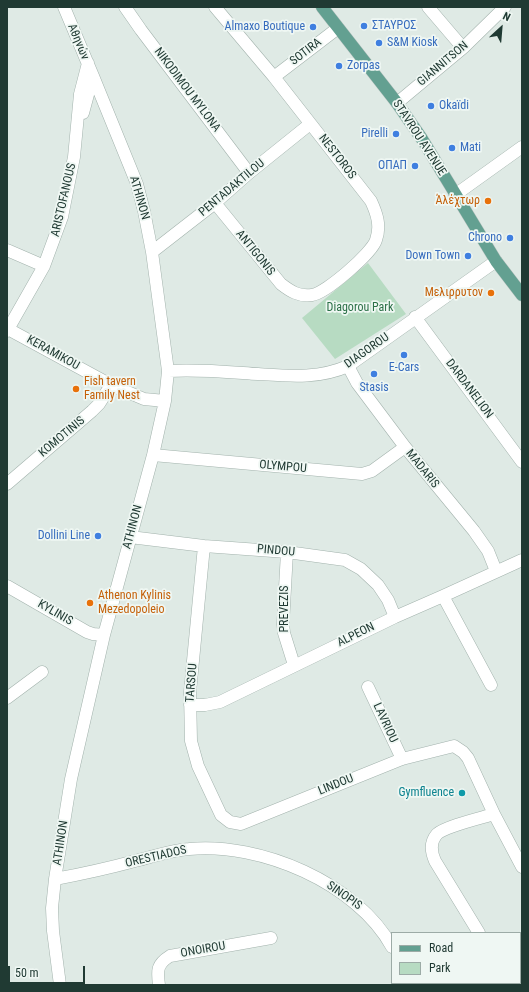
<!DOCTYPE html>
<html>
<head>
<meta charset="utf-8">
<style>
	body { margin:0 }
	#map { position:relative; width:529px; height:992px; overflow:hidden; background:#dfeae5; font-family:"Roboto Condensed",sans-serif }
	canvas { display:block }
	.frame { position:absolute; inset:0; border:8px solid #203a33; pointer-events:none }
	.legend { position:absolute; left:391px; top:932px; width:130px; height:52px; box-sizing:border-box; background:#eff7f3; border:1px solid #9caba6; margin:0; padding:5px 7px; list-style:none; font-size:12px; color:#203a33 }
	.legend li { display:flex; align-items:center; gap:8px; height:20px }
	.legend b { width:20px; border:1px solid #9caba6 }
	.north { position:absolute; left:481px; top:8px; width:40px; height:40px; -webkit-text-stroke:3px #eff7f3; paint-order:stroke; rotate:26deg; font-size:11px; font-weight:700; line-height:16px; text-align:center; color:#203a33 }
	.north::after { content:''; display:block; margin:auto; width:14px; height:18px; background:#203a33; clip-path:polygon(50% 0,100% 100%,50% 72%,0 100%) }
	.scale { position:absolute; left:8px; top:966px; width:77px; height:18px; box-sizing:border-box; border:2px solid #203a33; border-top:0; padding-left:5px; font-size:12px; line-height:14px; white-space:nowrap; color:#203a33; -webkit-text-stroke:3px #eff7f3; paint-order:stroke }
</style>
</head>
<body>
<div id="map">
<canvas width="529" height="992"></canvas>
<div class="frame"></div>
<ul class="legend">
<li><b style="height:5px;background:#63a091"></b>Road</li>
<li><b style="height:11px;background:#b7dbc2"></b>Park</li>
</ul>
<div class="north">N</div>
<div class="scale">50 m</div>
</div>
<script>
const context = document.querySelector('canvas').getContext('2d');
context.lineJoin = 'round';
function paint(path, color) {
  context.fillStyle = color;
  context.fill(path, 'evenodd');
}
function strokePath(path, color, width, dash) {
  context.strokeStyle = color;
  context.lineWidth = width;
  context.lineCap = dash ? 'butt' : 'round';
  context.setLineDash(dash || []);
  context.stroke(path);
}
function write(font, color, halo, rows, align = 'center') {
  context.font = font + ' "Roboto Condensed",sans-serif';
  context.lineWidth = 3.5;
  context.setLineDash([]);
  context.textBaseline = 'middle';
  context.strokeStyle = halo;
  context.fillStyle = color;
  for (const [text, x, y, turn = 0] of rows) {
    context.save();
    context.translate(x, y);
    context.rotate((+turn || 0) * Math.PI / 180);
    context.textAlign = isNaN(turn) ? turn : align;
    if (halo) context.strokeText(text, 0, 0);
    context.fillText(text, 0, 0);
    context.restore();
  }
}
paint(new Path2D(`
	M368,263L406,314L335,359L302,318Z`), '#b7dbc2');
const minor = new Path2D(`
	M125,7L141,30L249,173
	M215,7L274,77L371,201C377,214 381,226 376,240C372,253 326,293 312,295C299,297 290,291 281,284L215,203
	M428,7L463,48
	M274,77L338,28
	M397,103L463,48L505,7
	M83,113L93,76
	M455,195L522,147
	M7,250L44,266
	M152,252L215,203L249,173L310,124
	M415,317L522,462
	M8,329L111,385L144,399L165,401
	M7,331L44,266L62,217L74,157L80,94L88,63
	M348,366L357,383L405,447L474,531L488,551L496,571
	M168,371C198,369 228,372 258,374C289,376 319,379 348,366L496,261
	M153,455L362,474L372,471L405,447
	M7,484L92,411L99,404L111,385
	M130,537L204,546L287,552L345,560L361,569L378,585L388,600L395,617
	M204,546L190,692L191,741L198,766L221,815L230,822L241,824L402,759L454,746L463,752L468,758L494,814L522,867
	M287,552L283,624L284,633L294,665
	M7,586L87,632L93,634L104,635
	M443,596L491,685
	M368,687L402,759
	M7,698L42,672
	M190,705H205L220,702L395,617L443,596L522,560
	M55,879C82,874 109,868 135,861C153,857 171,850 189,849C260,842 357,883 392,947
	M479,933L435,861C431,852 430,842 437,834C446,826 481,818 494,814
	M411,983L412,985
	M60,985L53,931L52,908L55,879L71,779L104,635L153,455L165,401L168,371L152,252L144,211L137,184L93,76L64,7
	M159,985C157,970 157,964 170,956L271,938`);
const major = new Path2D(`
	M322,7L397,103L422,139L496,261L522,295`);
strokePath(minor, '#a2b2ac', 13);
strokePath(major, '#bcc4c2', 13);
strokePath(minor, '#fff', 12);
strokePath(major, '#63a091', 12);
for (const [x, y, r, color] of [
	[364,26,4,"#3f7fe0"],
	[313,27,4,"#3f7fe0"],
	[379,43,4,"#3f7fe0"],
	[339,66,4,"#3f7fe0"],
	[431,106,4,"#3f7fe0"],
	[396,134,4,"#3f7fe0"],
	[452,148,4,"#3f7fe0"],
	[415,166,4,"#3f7fe0"],
	[488,201,4,"#e8710a"],
	[510,238,4,"#3f7fe0"],
	[468,256,4,"#3f7fe0"],
	[491,293,4,"#e8710a"],
	[404,355,4,"#3f7fe0"],
	[374,374,4,"#3f7fe0"],
	[76,389,4,"#e8710a"],
	[98,536,4,"#3f7fe0"],
	[90,603,4,"#e8710a"],
	[462,793,4,"#0f9aa8"]
]) {
  const dot = new Path2D();
  dot.arc(x, y, r, 0, 2 * Math.PI);
  context.fillStyle = color;
  context.fill(dot);
  strokePath(dot, '#eff7f3', 1.5);
}
write('12px', '#366cbe', '#eff7f3', [
	["ΣΤΑΥΡΟΣ",372,26,"left"],
	["Almaxo Boutique",305,27],
	["S&M Kiosk",387,43,"left"],
	["Zorpas",347,66,"left"],
	["Okaïdi",439,106,"left"],
	["Pirelli",388,134],
	["Mati",460,148,"left"],
	["ΟΠΑΠ",407,166],
	["Chrono",502,238],
	["Down Town",460,256],
	["E-Cars",404,368,"center"],
	["Stasis",374,388,"center"],
	["Dollini Line",90,536]
], 'right');
write('12px', '#203a33', '#eff7f3', [
	["Αθηνών",78,42,67],
	["SOTIRA",306,52,-37],
	["GIANNITSON",443,64,-40],
	["NIKODIMOU MYLONA",187,90,53],
	["STAVROU AVENUE",419,138,57],
	["NESTOROS",337,157,52],
	["PENTADAKTILOU",232,188,-40],
	["ATHINON",139,198,74],
	["ARISTOFANOUS",64,200,-77],
	["ANTIGONIS",255,253,51],
	["DIAGOROU",367,351,-35],
	["KERAMIKOU",53,353,29],
	["DARDANELION",469,389,53],
	["KOMOTINIS",62,437,-40],
	["OLYMPOU",283,467,5],
	["MADARIS",422,469,51],
	["ATHINON",133,527,-75],
	["PINDOU",276,551,5],
	["PREVEZIS",285,609,-90],
	["KYLINIS",55,613,30],
	["ALPEON",356,635,-26],
	["TARSOU",192,683,-86],
	["LAVRIOU",385,723,65],
	["LINDOU",336,785,-22],
	["ATHINON",61,843,-81],
	["ORESTIADOS",156,857,-13],
	["SINOPIS",344,896,35],
	["ONOIROU",203,950,-10]
]);
write('12px', '#c56008', '#eff7f3', [
	["Άλέχτωρ",480,201],
	["Μελιρρυτον",483,293],
	["Fish tavern",84,382,"left"],
	["Family Nest",84,396,"left"],
	["Athenon Kylinis",98,596,"left"],
	["Mezedopoleio",98,610,"left"]
], 'right');
write('12px', '#2b7047', '#eff7f3', [
	["Diagorou Park",360,308]
]);
write('12px', '#0d838f', '#eff7f3', [
	["Gymfluence",454,793]
], 'right');
</script>
</body>
</html>
